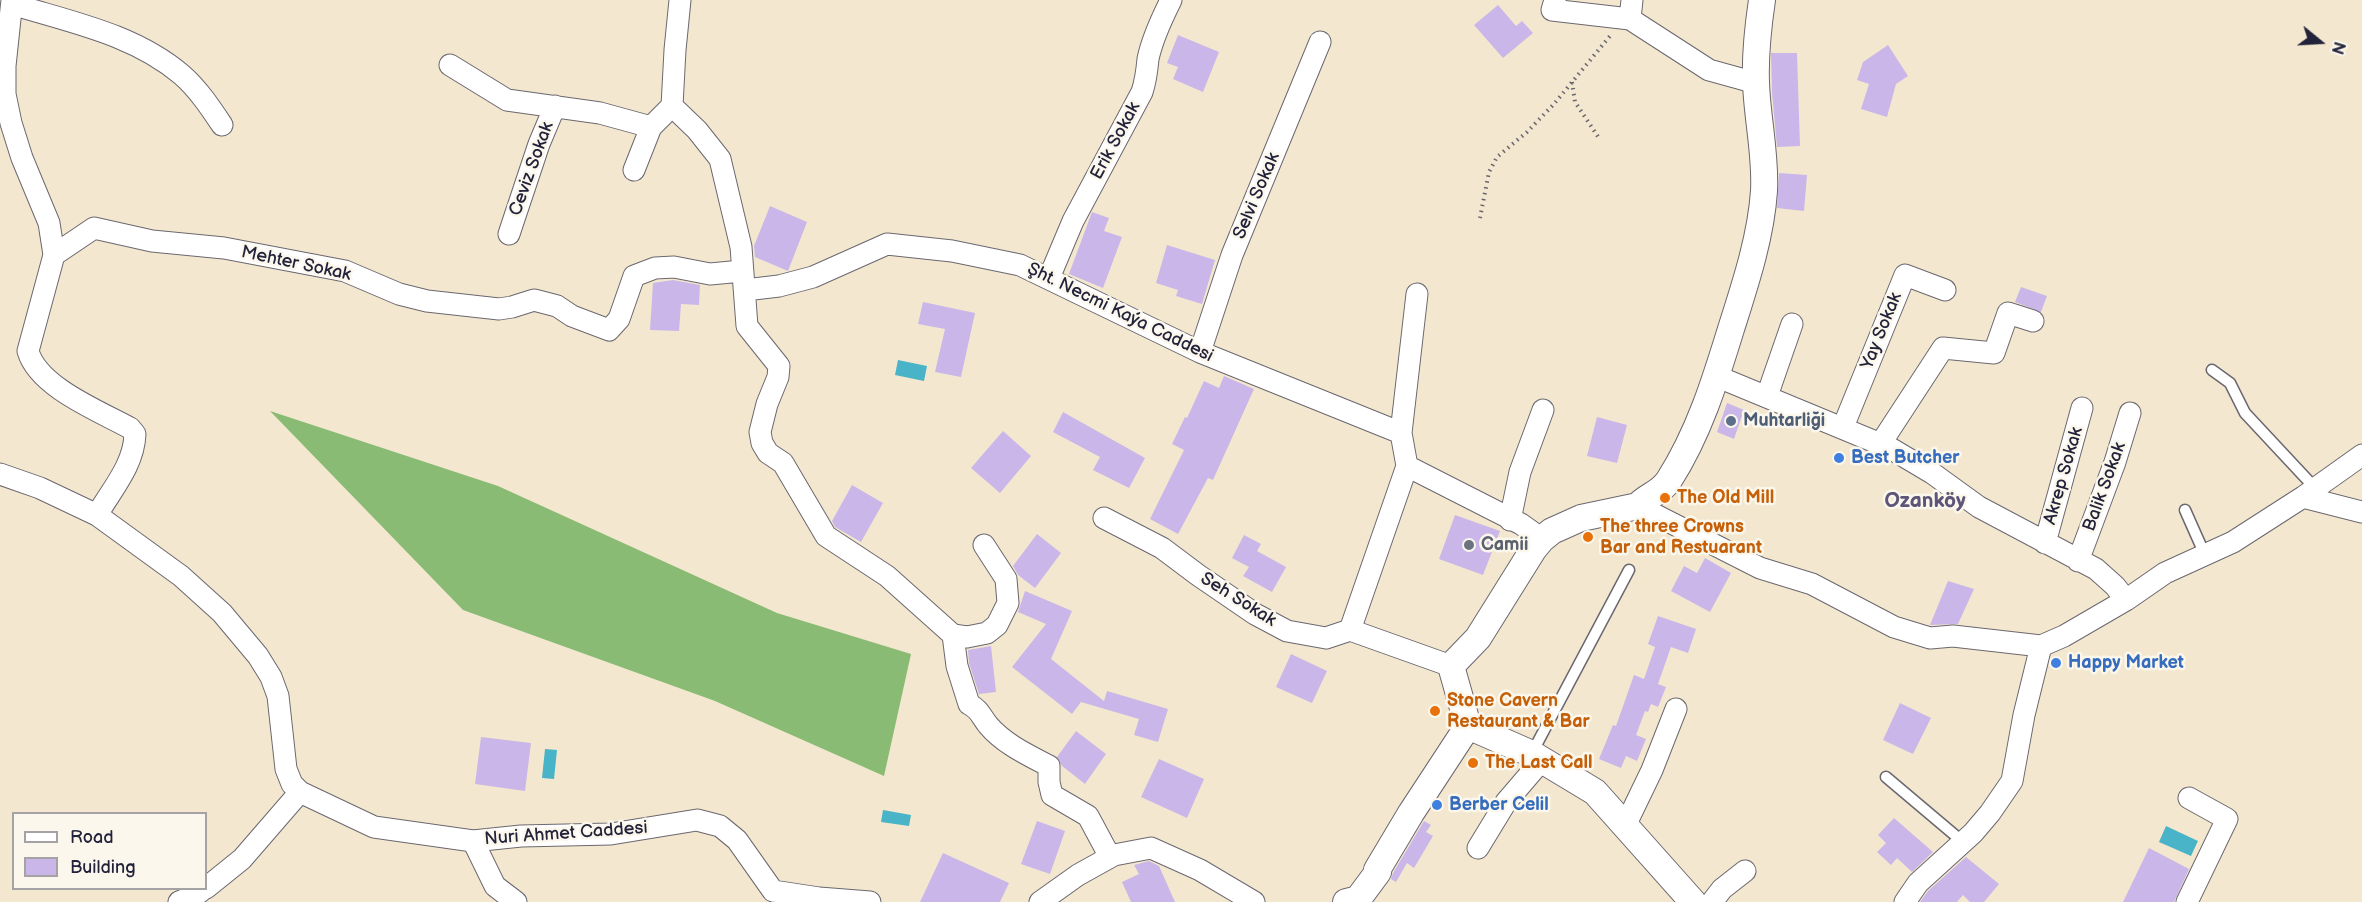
<!DOCTYPE html>
<html>
<head>
<meta charset="utf-8">
<style>
	body { margin:0 }
	#map { position:relative; width:2362px; height:902px; overflow:hidden; background:#f3e8cf; font-family:"Balsamiq Sans",sans-serif }
	canvas { display:block }
	.legend { position:absolute; left:12px; top:812px; width:195px; height:78px; box-sizing:border-box; background:#fbf7ec; border:2px solid #a4a2a5; margin:0; padding:8px 10px; list-style:none; font-size:18px; color:#22223b }
	.legend li { display:flex; align-items:center; gap:12px; height:30px }
	.legend b { width:30px; border:2px solid #a4a2a5 }
	.north { position:absolute; left:2290px; top:12px; width:60px; height:60px; -webkit-text-stroke:4px #fbf7ec; paint-order:stroke; rotate:108deg; font-size:16px; font-weight:700; line-height:24px; text-align:center; color:#22223b }
	.north::after { content:''; display:block; margin:auto; width:21px; height:27px; background:#22223b; clip-path:polygon(50% 0,100% 100%,50% 72%,0 100%) }
</style>
</head>
<body>
<div id="map">
<canvas width="2362" height="902"></canvas>
<ul class="legend">
<li><b style="height:8px;background:#fff"></b>Road</li>
<li><b style="height:16px;background:#cab6e9"></b>Building</li>
</ul>
<div class="north">N</div>
</div>
<script>
const context = document.querySelector('canvas').getContext('2d');
context.lineJoin = 'round';
function paint(path, color) {
  context.fillStyle = color;
  context.fill(path, 'evenodd');
}
function strokePath(path, color, width, dash) {
  context.strokeStyle = color;
  context.lineWidth = width;
  context.lineCap = dash ? 'butt' : 'round';
  context.setLineDash(dash || []);
  context.stroke(path);
}
function write(font, color, halo, rows, align = 'center') {
  context.font = font + ' "Balsamiq Sans",sans-serif';
  context.lineWidth = 5;
  context.setLineDash([]);
  context.textBaseline = 'middle';
  context.strokeStyle = halo;
  context.fillStyle = color;
  for (const [text, x, y, turn = 0] of rows) {
    context.save();
    context.translate(x, y);
    context.rotate((+turn || 0) * Math.PI / 180);
    context.textAlign = isNaN(turn) ? turn : align;
    if (halo) context.strokeText(text, 0, 0);
    context.fillText(text, 0, 0);
    context.restore();
  }
}
paint(new Path2D(`
	M270,411L498,486L777,613L911,654L884,776L715,701L463,610Z`), '#89bb75');
paint(new Path2D(`
	M898,360L927,366L924,381L895,375Z
	M545,749L557,750L554,779L542,778Z
	M883,810L911,815L909,826L881,822Z
	M2166,826L2198,841L2191,856L2159,842Z`), '#49b3c7');
paint(new Path2D(`
	M1498,5L1516,26L1522,21L1533,33L1503,58L1474,25Z
	M1178,35L1219,52L1203,92L1173,79L1178,67L1167,63Z
	M1888,45L1908,76L1896,84L1887,117L1861,109L1869,84L1857,80L1863,62Z
	M1771,53H1797L1800,146L1777,147L1772,93Z
	M1779,173L1807,175L1804,211L1777,208Z
	M770,206L807,222L788,271L755,257L754,246Z
	M1092,212L1109,218L1104,231L1122,237L1103,288L1069,274Z
	M1167,245L1215,260L1202,304L1176,296L1178,290L1156,283Z
	M673,280L700,285L699,305L681,304L679,331L650,330L653,283Z
	M2021,287L2047,296L2041,312L2015,302Z
	M923,302L975,313L961,377L935,372L945,329L918,324Z
	M1224,376L1254,389L1213,480L1208,478L1178,534L1150,519L1184,450L1172,444L1185,417L1187,418L1204,381L1219,388Z
	M1727,403L1744,410L1734,439L1717,432Z
	M1063,412L1145,458L1129,488L1093,470L1100,457L1053,432Z
	M1597,417L1627,425L1617,463L1587,456Z
	M1003,431L1031,456L1000,493L971,468Z
	M852,485L883,503L861,542L835,527L832,521Z
	M1455,515L1500,531L1483,575L1439,559Z
	M1037,534L1061,553L1035,588L1018,575L1013,566Z
	M1244,535L1261,544L1257,551L1286,567L1272,592L1243,576L1249,567L1232,558Z
	M1705,558L1731,573L1710,612L1671,591L1684,566L1697,573Z
	M1948,581L1974,589L1958,624L1930,625Z
	M1025,591L1072,611L1051,659L1104,701L1107,691L1168,709L1158,742L1134,735L1139,719L1081,702L1072,714L1012,667L1046,624L1018,612Z
	M1658,616L1696,629L1688,653L1671,647L1658,684L1666,687L1658,707L1651,704L1648,712L1645,711L1636,735L1646,739L1637,761L1626,756L1621,768L1599,759L1613,725L1616,726L1634,675L1644,679L1655,647L1648,644Z
	M991,646L996,692L979,694L969,663L968,650Z
	M1291,654L1327,671L1312,703L1276,687Z
	M1900,703L1931,718L1913,754L1883,740Z
	M1076,731L1106,754L1085,784L1062,766L1057,757Z
	M481,737L531,743L525,791L475,784Z
	M1159,759L1204,779L1187,818L1141,797Z
	M1894,818L1933,852L1912,872L1897,858L1891,865L1877,852L1886,843L1878,835Z
	M1037,821L1065,831L1050,874L1021,864Z
	M1424,821L1431,825L1426,832L1433,836L1414,868L1407,863L1396,882L1391,879L1393,873Z
	M2149,848L2189,869L2174,902H2123Z
	M943,853L1009,883L1000,902H920Z
	M1966,857L1999,884L1984,902H1970L1963,895L1957,902H1920L1928,891Z
	M1149,861L1159,866L1175,902H1131L1122,882L1139,874L1134,865Z`), '#cab6e9');
const service = new Path2D(`
	M2212,370L2230,383L2245,413L2315,488
	M2185,510L2205,555
	M1532,753L1629,570
	M1886,777L1963,842`);
const minor = new Path2D(`
	M12,0L5,66V94L11,123L22,158L49,223L54,255L28,351C38,387 99,411 130,428L135,434C134,465 112,489 97,515
	M680,0L675,50L672,106L697,130L720,159L741,247L747,326L779,366L778,377L767,404L760,432L762,443L768,453L783,463L826,536L887,576L953,635L967,637L987,633L997,625L1008,603L1006,579L984,545
	M1555,0L1552,10L1630,19L1709,70L1756,83
	M12,4C70,22 134,34 182,75C198,89 210,107 222,125
	M1630,19L1632,0
	M450,65L507,100L600,113L651,127L672,106
	M634,170L651,127
	M509,234L539,144L555,106
	M54,255L94,228L152,241L224,248L345,271L399,294L427,301L499,309L512,307L534,300L557,306L572,316L609,330L619,319L634,276L655,268L674,267L710,274L742,271
	M1049,278L1073,221L1142,92C1146,80 1147,70 1148,59C1152,39 1162,18 1171,0
	M745,290L779,286L813,277L887,244L952,251L1020,265L1200,352L1401,433L1407,466L1521,524L1542,539
	M1200,352L1232,255L1320,42
	M1716,376L1890,448L1932,473L1979,507L2096,569L2115,586L2126,600
	M1767,396L1792,324
	M1843,427L1905,275L1945,290
	M1401,433L1417,294
	M1881,443L1943,348L1994,353L2008,313L2033,321
	M0,474L40,488L97,515L181,576L222,613L258,656L271,677L278,696L286,769L292,784L300,792L374,827L473,841L521,836L611,834L697,820L720,826L737,840L773,891L819,898L870,902
	M2303,497L2362,512
	M1638,506L1760,568L1812,584L1894,627L1930,638L1953,636L2041,646L2064,636L2126,600L2165,573L2233,542L2303,497L2362,455
	M1104,518L1162,548L1198,575L1255,614L1287,631L1326,638L1350,630L1451,666
	M1510,520L1520,472L1543,410
	M2045,543L2082,408
	M2078,561L2115,462L2130,413
	M1350,630L1407,466
	M953,635L957,666L969,704C980,710 981,716 988,725C1004,744 1028,755 1049,766V782L1052,795L1088,816L1110,857
	M1625,826L1652,770L1676,709
	M473,841L495,886L516,902
	M1478,848L1506,802L1542,760
	M206,888L242,859L300,792
	M179,902L196,895L205,888
	M1040,902L1078,875L1114,855L1151,848L1200,870L1254,902
	M1712,902L1722,889L1745,871
	M1905,902L1918,883L1973,833L1990,813L2012,781L2024,715L2041,646
	M2187,902L2227,819L2189,798`);
const tertiary = new Path2D(`
	M1468,726L1451,666L1478,638L1533,550L1542,539L1552,531L1581,518L1638,506C1646,496 1660,494 1669,480C1699,433 1715,381 1731,329C1745,285 1761,237 1764,191C1766,154 1757,118 1756,82C1755,55 1758,27 1762,0
	M1468,726L1532,754L1595,792L1693,902
	M1346,902L1358,899L1378,872L1377,870L1411,813L1468,726`);
strokePath(service, '#6b676f', 13);
strokePath(minor, '#6b676f', 23);
strokePath(tertiary, '#6b676f', 28);
strokePath(new Path2D(`
	M1572,82L1575,102L1599,138
	M1480,218L1489,172L1497,157L1527,132L1554,104L1610,36`), '#6b676f', 4, [1.5, 4.5]);
strokePath(service, '#fff', 10);
strokePath(minor, '#fff', 21);
strokePath(tertiary, '#fff', 26);
for (const [x, y, r, color] of [
	[1731,421,6,"#5c6f8a"],
	[1839,458,6,"#3f7fe0"],
	[1665,498,6,"#e8710a"],
	[1588,537,6,"#e8710a"],
	[1469,545,6,"#6b7280"],
	[2056,663,6,"#3f7fe0"],
	[1435,711,6,"#e8710a"],
	[1473,763,6,"#e8710a"],
	[1437,805,6,"#3f7fe0"]
]) {
  const dot = new Path2D();
  dot.arc(x, y, r, 0, 2 * Math.PI);
  context.fillStyle = color;
  context.fill(dot);
  strokePath(dot, '#fbf7ec', 2);
}
write('18px', '#22223b', '#fbf7ec', [
	["Erik Sokak",1116,141,-62],
	["Ceviz Sokak",532,169,-70],
	["Selvi Sokak",1257,196,-67],
	["Mehter Sokak",296,264,12],
	["Şht. Necmi Kaýa Caddesi",1120,313,26],
	["Yay Sokak",1882,331,-68],
	["Akrep Sokak",2064,476,-74],
	["Balik Sokak",2105,487,-70],
	["Seh Sokak",1238,600,32],
	["Nuri Ahmet Caddesi",566,834,-4]
]);
write('bold 18px', '#4e5e75', '#fbf7ec', [
	["Muhtarliği",1743,421]
], 'left');
write('bold 18px', '#366cbe', '#fbf7ec', [
	["Best Butcher",1851,458],
	["Happy Market",2068,663],
	["Berber Celil",1449,805]
], 'left');
write('bold 18px', '#c56008', '#fbf7ec', [
	["The Old Mill",1677,498],
	["The three Crowns",1600,527],
	["Bar and Restuarant",1600,548],
	["Stone Cavern",1447,701],
	["Restaurant & Bar",1447,722],
	["The Last Call",1485,763]
], 'left');
write('bold 18px', '#5b616d', '#fbf7ec', [
	["Camii",1481,545]
], 'left');
write('bold 21px', '#5d5678', '#fbf7ec', [
	["Ozanköy",1925,502]
]);
</script>
</body>
</html>
